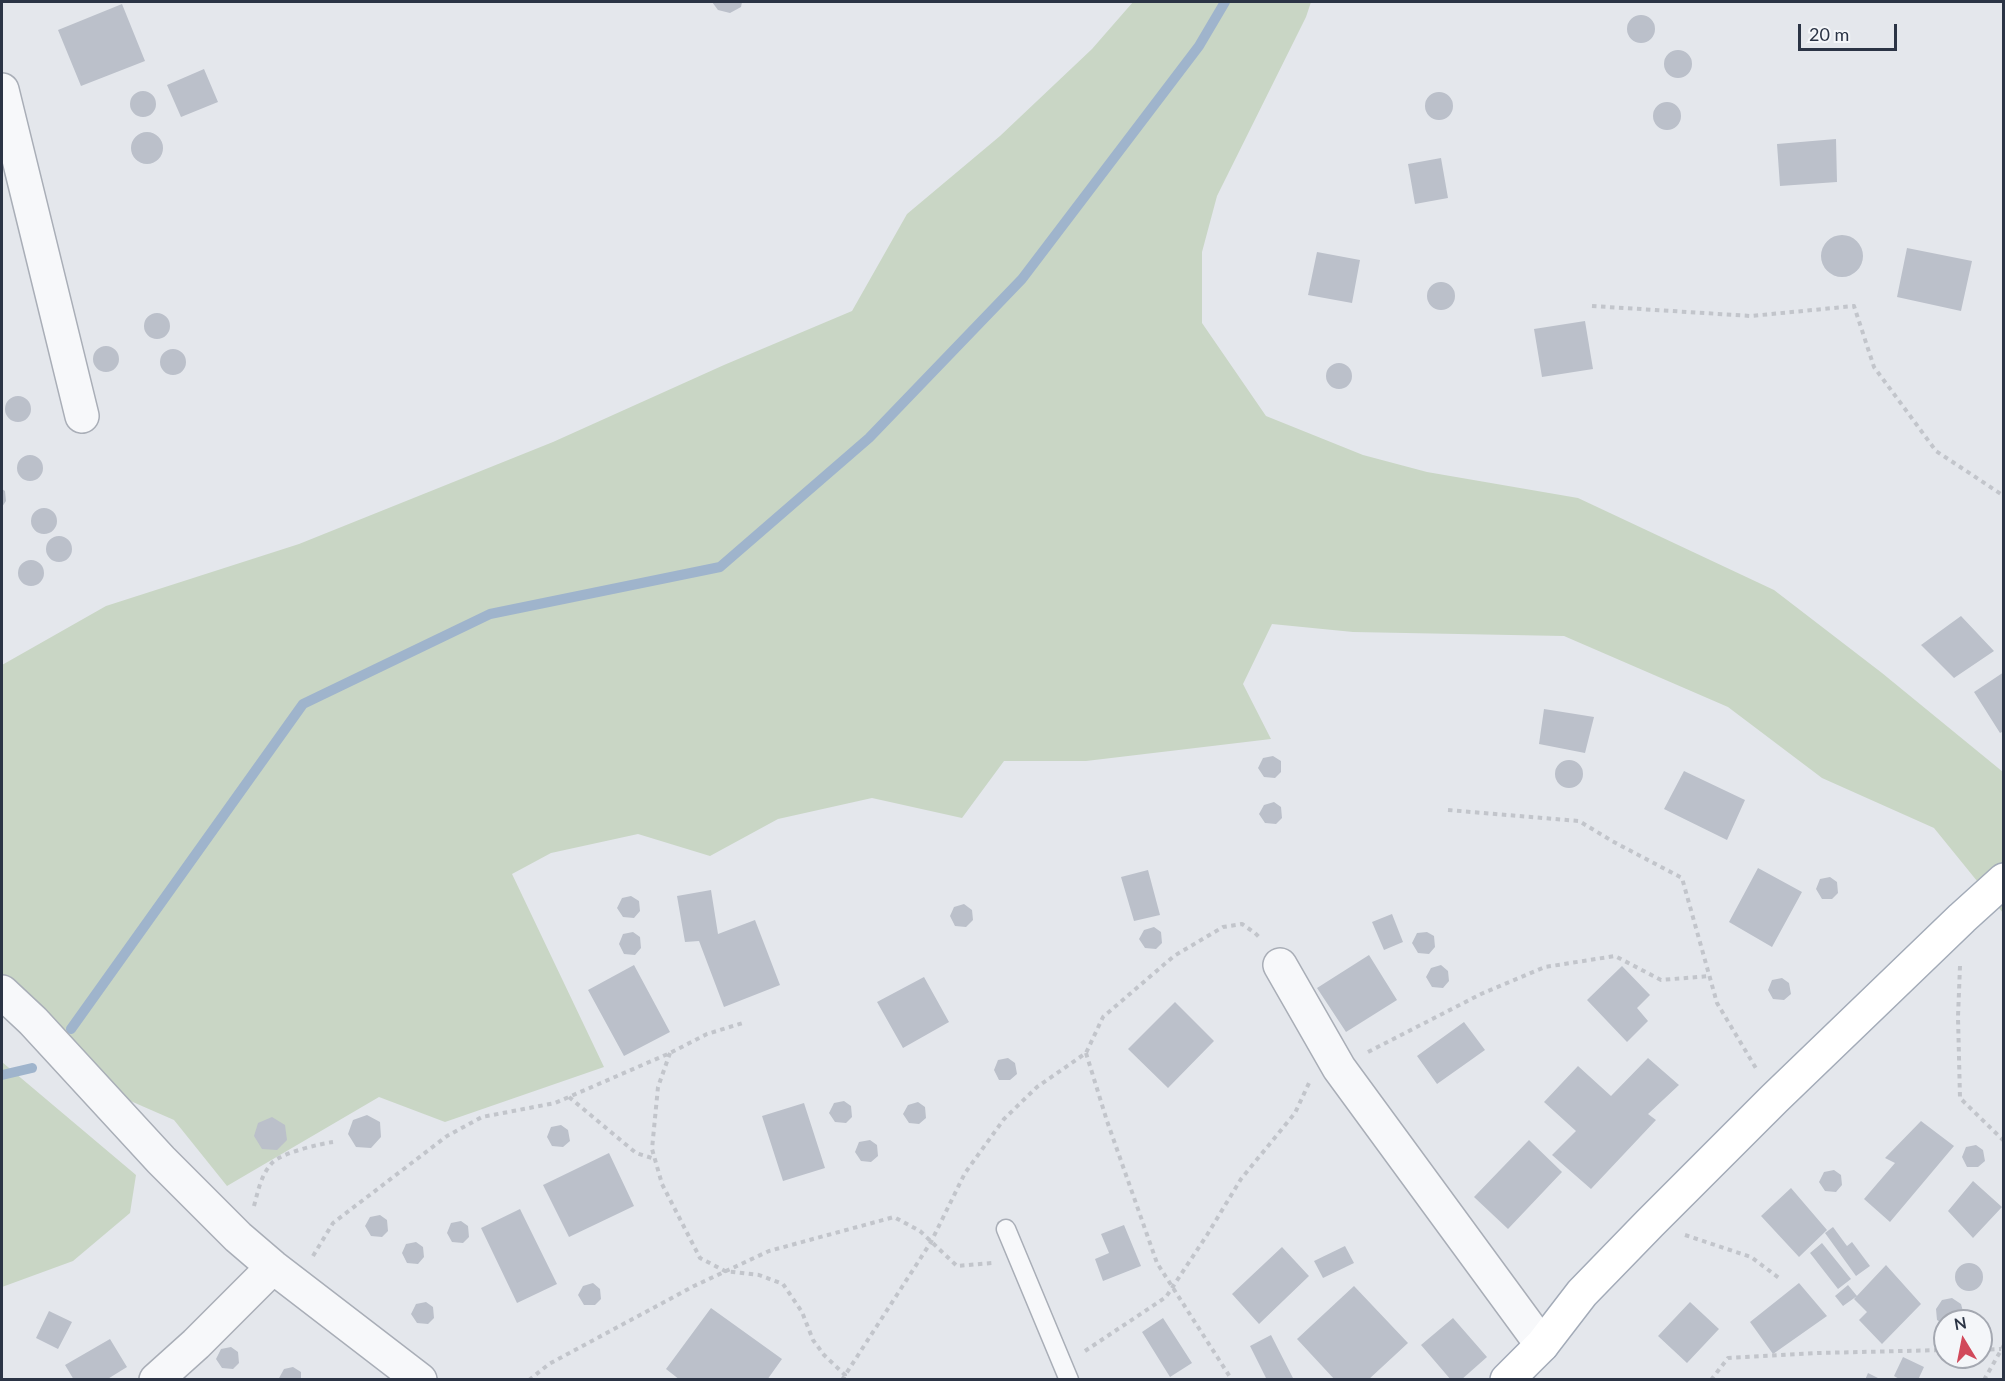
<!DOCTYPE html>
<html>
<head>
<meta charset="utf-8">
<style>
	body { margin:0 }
	#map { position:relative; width:2005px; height:1381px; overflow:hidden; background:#e4e7ec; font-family:Lato,sans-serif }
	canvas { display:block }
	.frame { position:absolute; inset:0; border:3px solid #2b3445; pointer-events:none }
	.north { position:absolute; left:1933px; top:1309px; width:60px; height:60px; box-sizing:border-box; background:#f4f6f9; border:2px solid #a4a8b1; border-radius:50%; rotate:350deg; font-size:16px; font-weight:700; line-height:24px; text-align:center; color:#2b3445 }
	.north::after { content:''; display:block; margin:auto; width:21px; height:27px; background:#d1495b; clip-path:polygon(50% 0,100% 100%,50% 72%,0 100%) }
	.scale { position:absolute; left:1798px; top:24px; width:99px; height:27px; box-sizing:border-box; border:3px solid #2b3445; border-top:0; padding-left:8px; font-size:18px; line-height:21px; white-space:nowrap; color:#2b3445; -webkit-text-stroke:4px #f4f6f9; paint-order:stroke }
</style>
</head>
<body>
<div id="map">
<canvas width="2005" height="1381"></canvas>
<div class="frame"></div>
<div class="north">N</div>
<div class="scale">20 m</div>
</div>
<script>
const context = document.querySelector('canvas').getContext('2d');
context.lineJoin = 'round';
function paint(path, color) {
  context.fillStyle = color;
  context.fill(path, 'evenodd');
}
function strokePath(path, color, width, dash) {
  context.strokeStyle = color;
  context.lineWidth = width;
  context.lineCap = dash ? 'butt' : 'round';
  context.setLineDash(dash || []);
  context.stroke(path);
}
paint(new Path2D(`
	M1133,2H1311L1306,17L1217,196L1202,252V323L1266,416L1363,455L1427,472L1578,498L1774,590L1882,673L2003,772V913L1934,828L1822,778L1728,707L1564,636L1353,632L1272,624L1243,684L1271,739L1086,761H1004L962,818L872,798L778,819L710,856L638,834L551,853L512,874L604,1067L445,1122L379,1097L227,1186L174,1120L87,1082L2,988V665L106,606L299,544L553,442L724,365L852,311L907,214L1000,136L1092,49Z
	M2,1062L136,1175L130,1213L73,1261L2,1287Z`), '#c9d6c5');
strokePath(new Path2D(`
	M71,1029L303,704L490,614L720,567L869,438L1022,279L1199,46L1225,2
	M2,1075L32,1068`), '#9fb4cc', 10);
paint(new Path2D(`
	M712,2H742L741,7L730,13L718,10Z
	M122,4L145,61L81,86L58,30Z
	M1627 29a14 14 0 1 1 28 0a14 14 0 1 1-28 0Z
	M1664 64a14 14 0 1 1 28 0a14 14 0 1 1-28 0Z
	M204,69L218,102L181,117L167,85Z
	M130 104a13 13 0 1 1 26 0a13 13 0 1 1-26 0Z
	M1425 106a14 14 0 1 1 28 0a14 14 0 1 1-28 0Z
	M1653 116a14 14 0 1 1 28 0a14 14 0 1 1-28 0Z
	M131 148a16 16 0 1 1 32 0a16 16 0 1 1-32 0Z
	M1836,139L1837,182L1780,186L1777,144Z
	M1441,158L1448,198L1415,204L1408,164Z
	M1821 256a21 21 0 1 1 42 0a21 21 0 1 1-42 0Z
	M1907,248L1972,261L1961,311L1897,297Z
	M1317,252L1360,260L1352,303L1308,295Z
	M1427 296a14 14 0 1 1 28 0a14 14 0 1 1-28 0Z
	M144 326a13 13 0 1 1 26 0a13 13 0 1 1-26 0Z
	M1585,321L1593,369L1542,377L1534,329Z
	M93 359a13 13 0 1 1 26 0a13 13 0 1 1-26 0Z
	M160 362a13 13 0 1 1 26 0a13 13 0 1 1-26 0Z
	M1326 376a13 13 0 1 1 26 0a13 13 0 1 1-26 0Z
	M5 409a13 13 0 1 1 26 0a13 13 0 1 1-26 0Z
	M17 468a13 13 0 1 1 26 0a13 13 0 1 1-26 0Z
	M2,489L5,491L6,501L2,507Z
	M31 521a13 13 0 1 1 26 0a13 13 0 1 1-26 0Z
	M46 549a13 13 0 1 1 26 0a13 13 0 1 1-26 0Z
	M18 573a13 13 0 1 1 26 0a13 13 0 1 1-26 0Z
	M1961,616L1994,651L1954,678L1921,645Z
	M2004,672V731L2000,733L1974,692Z
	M1544,709L1594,717L1585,753L1539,744Z
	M1273,756L1281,761V772L1275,778L1264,777L1258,768L1263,758Z
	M1555 774a14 14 0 1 1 28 0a14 14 0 1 1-28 0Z
	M1684,771L1745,800L1727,840L1664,809Z
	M1274,802L1281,807L1282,818L1276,824L1265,823L1259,814L1264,805Z
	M1758,868L1802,892L1772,947L1729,922Z
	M1148,870L1160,915L1134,921L1121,877Z
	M1830,877L1837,882L1838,893L1832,899H1822L1816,889L1820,879Z
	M711,890L718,934L755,920L780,985L724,1007L699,941L685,942L677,896Z
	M631,896L639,901L640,911L634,918L623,917L617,908L622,898Z
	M964,904L972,910L973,920L966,927L955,926L950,916L954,907Z
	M1392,914L1403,942L1384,950L1372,922Z
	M1154,927L1161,932L1162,943L1156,949L1145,948L1139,939L1144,930Z
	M633,932L640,937L641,948L635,955L624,954L619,944L623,934Z
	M1427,932L1434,936L1435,947L1429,954L1418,953L1412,943L1417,933Z
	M1369,955L1397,1000L1346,1032L1317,988Z
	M634,965L670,1032L624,1056L588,990Z
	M1441,965L1448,971L1449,981L1443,988L1432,987L1426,977L1431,968Z
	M1622,966L1650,995L1637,1008L1648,1021L1627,1042L1587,1000Z
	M924,977L949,1022L903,1048L877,1002Z
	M1782,978L1789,983L1791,994L1784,1000L1773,999L1768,990L1772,980Z
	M1175,1002L1214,1041L1168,1088L1128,1049Z
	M1464,1022L1485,1050L1437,1084L1417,1056Z
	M1008,1058L1015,1063L1017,1074L1010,1080H999L994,1070L998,1060Z
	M1648,1058L1679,1085L1648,1114L1656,1120L1591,1189L1552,1155L1576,1131L1544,1102L1578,1066L1611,1096Z
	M844,1101L851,1106L852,1117L846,1123L835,1122L829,1113L834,1103Z
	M918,1102L925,1107L926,1118L919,1124L909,1123L903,1114L908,1105Z
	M804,1103L825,1168L783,1181L762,1116Z
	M367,1115L380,1122L381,1137L371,1148L356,1147L348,1134L353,1120Z
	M272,1117L285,1125L287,1140L277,1150L262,1149L254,1136L258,1123Z
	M1921,1121L1954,1146L1890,1222L1864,1199L1895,1163L1885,1158Z
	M561,1125L568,1130L570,1141L563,1147L552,1146L547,1137L551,1127Z
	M870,1140L877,1145L878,1156L871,1162L861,1161L855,1152L859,1142Z
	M1529,1140L1562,1172L1508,1229L1474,1197Z
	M1976,1145L1983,1150L1985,1161L1978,1167H1967L1962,1157L1966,1147Z
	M609,1153L634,1206L569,1237L543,1185Z
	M1834,1170L1841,1175L1842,1185L1836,1192L1825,1191L1819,1182L1824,1172Z
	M1973,1181L2002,1207L1973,1238L1948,1211Z
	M1791,1188L1827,1230L1799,1257L1761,1216Z
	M520,1209L557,1284L517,1303L481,1228Z
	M380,1215L387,1220L388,1231L382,1237L371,1236L365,1226L370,1217Z
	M461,1221L468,1226L469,1237L463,1243L452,1242L447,1233L451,1223Z
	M1124,1225L1141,1266L1103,1281L1095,1259L1109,1253L1101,1234Z
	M1833,1227L1847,1246L1852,1242L1870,1266L1856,1276L1825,1233Z
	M416,1242L423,1247L424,1257L418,1264L407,1263L402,1253L406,1244Z
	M1822,1243L1851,1279L1838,1289L1810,1253Z
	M1345,1246L1354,1263L1323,1278L1314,1261Z
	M1282,1247L1309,1276L1259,1324L1232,1294Z
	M1955 1277a14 14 0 1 1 28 0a14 14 0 1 1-28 0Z
	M1886,1265L1921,1304L1882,1344L1859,1320L1867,1312L1854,1299Z
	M593,1283L600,1289L601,1299L595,1305H584L578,1295L583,1286Z
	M1799,1283L1827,1316L1773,1354L1750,1322Z
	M1848,1285L1857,1296L1843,1306L1835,1296Z
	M1354,1286L1408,1343L1368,1380H1335L1297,1339Z
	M1952,1298L1961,1304L1964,1315L1960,1321H1945V1325L1937,1320L1936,1309L1942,1300Z
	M426,1302L433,1307L434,1318L428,1324L417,1323L411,1314L416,1304Z
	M1690,1302L1719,1329L1687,1363L1658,1336Z
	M711,1308L782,1359L767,1380H680L666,1369Z
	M49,1311L72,1322L58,1349L36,1338Z
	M1163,1318L1192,1363L1170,1377L1142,1332Z
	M1453,1318L1487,1357L1461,1380H1451L1421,1345Z
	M1271,1335L1294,1380H1267L1250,1346Z
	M110,1339L127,1367L106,1380H74L65,1365Z
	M231,1347L238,1352L239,1363L233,1369L222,1368L216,1359L221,1349Z
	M1903,1357L1924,1367L1918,1380H1901L1894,1376Z
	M293,1367L301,1372V1380H278L284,1369Z
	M1868,1373L1882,1380H1865Z`), '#bbc0ca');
const service = new Path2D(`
	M1006,1229L1069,1380`);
const minor = new Path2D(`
	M2,90L82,416
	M1280,965L1339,1068L1542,1345
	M2,992L33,1021L161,1160L238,1237L273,1267L420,1380
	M156,1380L196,1344L273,1267`);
const primary = new Path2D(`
	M1507,1380L1542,1345L1582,1293L1650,1223L1774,1099L1962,918L2004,880`);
strokePath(service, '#a9aeb7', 21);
strokePath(minor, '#a9aeb7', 36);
strokePath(primary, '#a3abb8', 36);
strokePath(new Path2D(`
	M1592,306L1751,316L1854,306L1874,367L1936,451L2004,496
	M1448,810L1579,821L1612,841L1682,878L1717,1003L1757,1070
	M1960,966L1958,1017L1960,1098L2004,1141
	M1368,1052L1481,994L1545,967L1615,956L1661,980L1710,976
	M670,1053L658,1087L652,1149L662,1184L700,1258L725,1271L759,1275L783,1284L802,1312L813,1340L824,1355L845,1375V1380
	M1086,1053L1107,1121L1157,1263L1232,1380
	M569,1097L636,1153L655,1159
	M254,1206C258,1191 261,1175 272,1163C281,1153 319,1144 333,1142
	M1685,1235L1751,1257L1779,1278
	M313,1256L333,1223L447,1136L482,1117L555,1103L670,1053L707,1034L746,1022
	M1981,1350L2001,1349
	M1085,1351L1166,1297L1207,1235L1241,1179L1295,1113L1309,1083
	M529,1380L549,1364L694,1286L769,1251L894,1217L920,1231L957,1266L992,1263
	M842,1380L931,1242L965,1173L1004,1119L1037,1087L1086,1053L1103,1017L1174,956L1223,927L1242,924L1255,933L1260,938
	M1711,1380L1728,1358L1819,1353L1945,1350
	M1984,1380L2004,1345`), '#c2c5cb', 4, [4.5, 4.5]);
strokePath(service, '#f7f8fa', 18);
strokePath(minor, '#f7f8fa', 33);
strokePath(primary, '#fff', 33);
</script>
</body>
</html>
